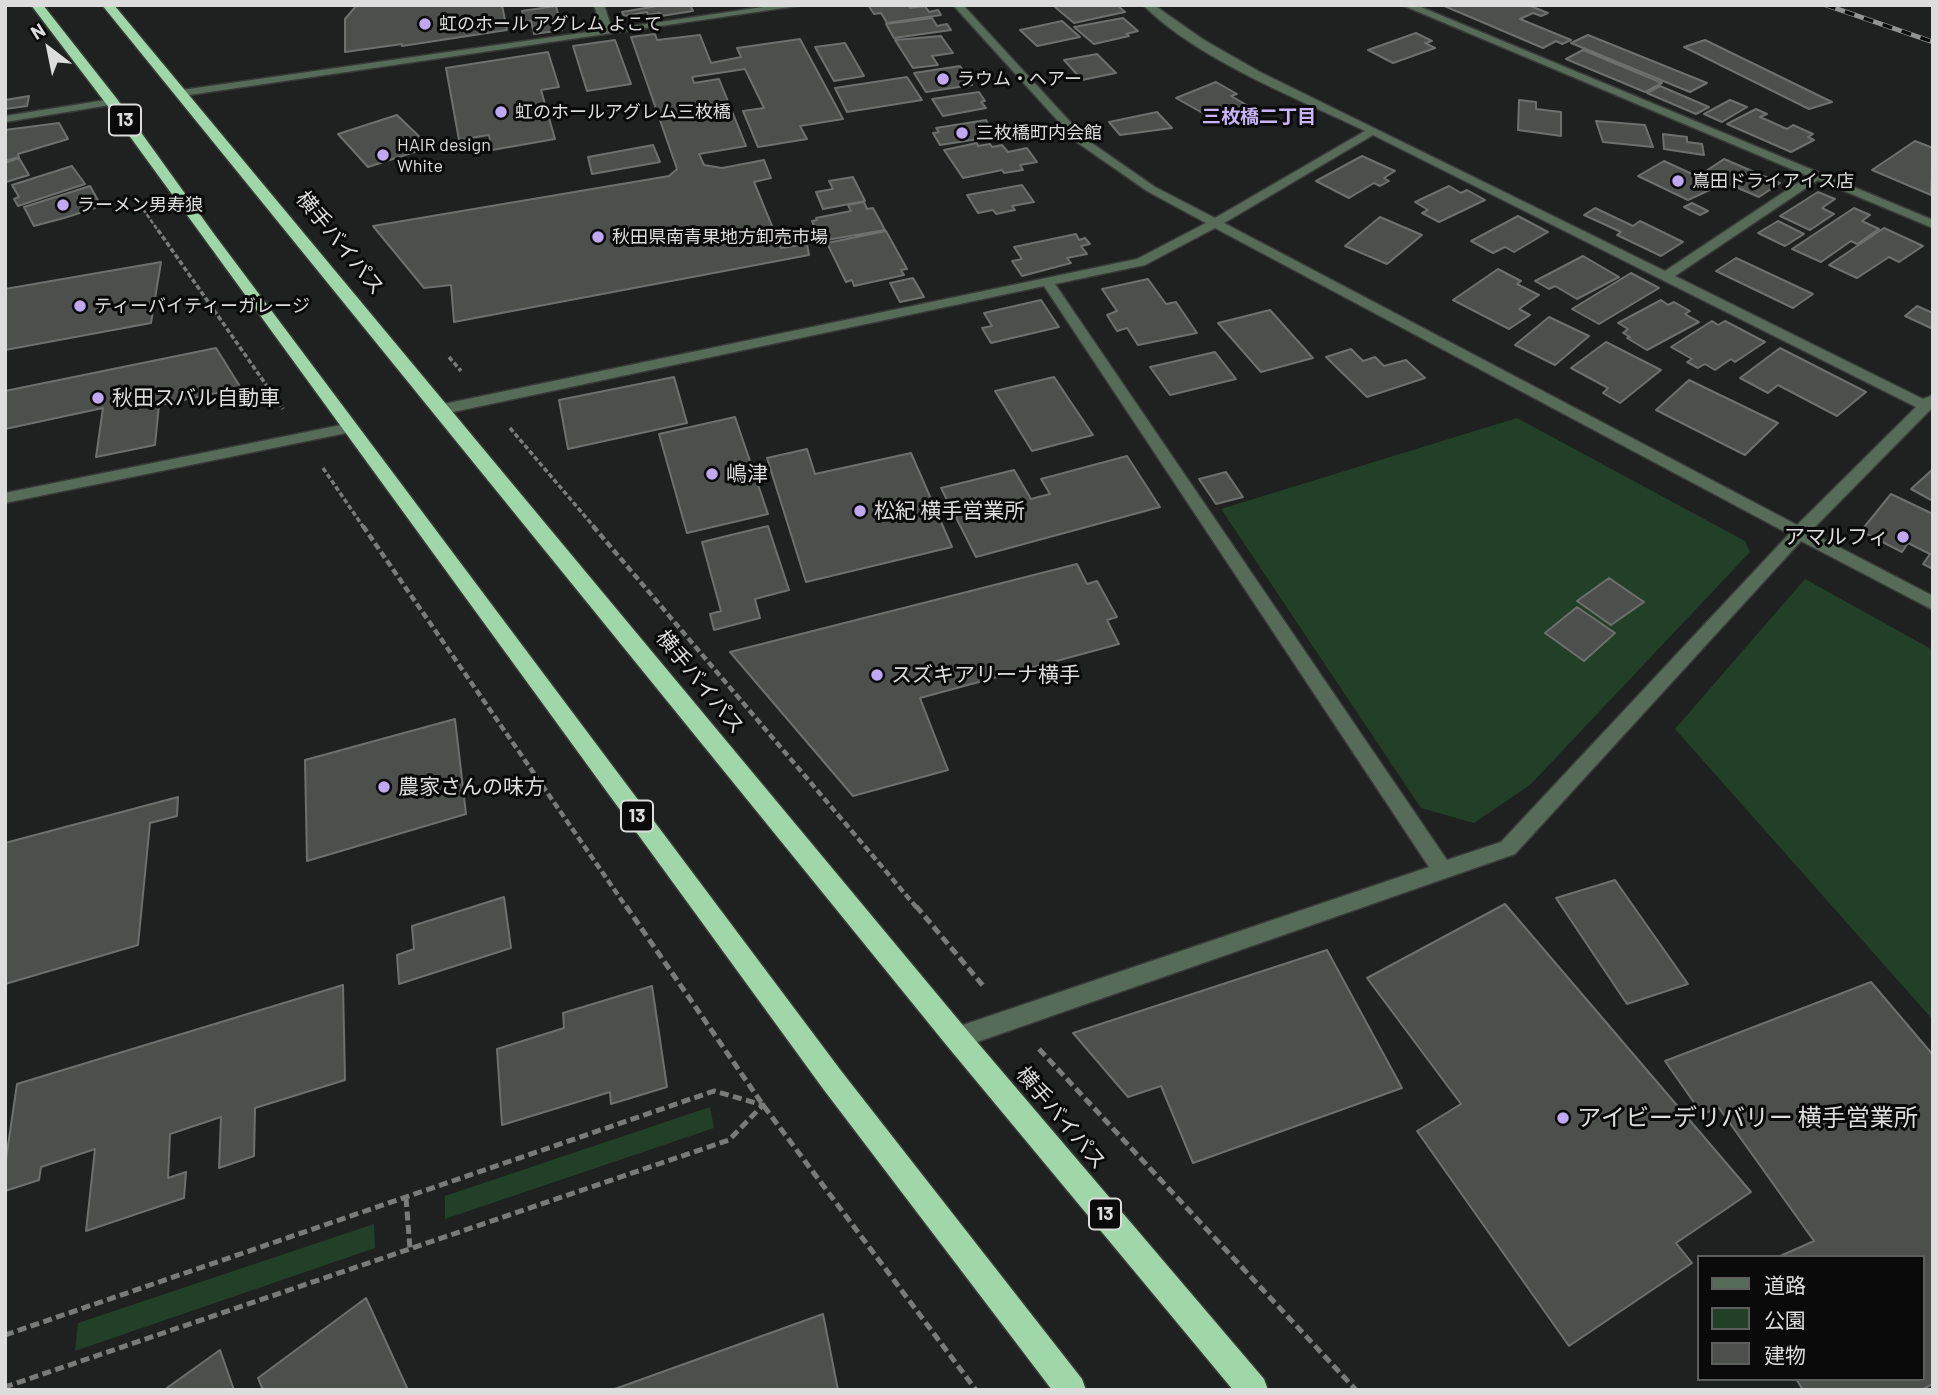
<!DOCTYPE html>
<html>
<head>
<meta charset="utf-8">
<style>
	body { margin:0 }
	#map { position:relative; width:1938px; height:1395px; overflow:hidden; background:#1e211f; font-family:Barlow,"Noto Sans JP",sans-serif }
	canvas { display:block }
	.frame { position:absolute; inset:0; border:7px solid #dcdddc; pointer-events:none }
	.legend { position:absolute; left:1697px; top:1255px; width:228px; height:126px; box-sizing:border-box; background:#090a09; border:2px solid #5d5e5d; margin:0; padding:9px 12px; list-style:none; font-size:21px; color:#dcdddc }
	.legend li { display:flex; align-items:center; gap:14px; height:35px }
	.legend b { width:35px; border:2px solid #5d5e5d }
	.north { position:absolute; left:14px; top:14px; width:70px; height:70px; -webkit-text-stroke:5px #090a09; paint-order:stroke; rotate:328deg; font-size:19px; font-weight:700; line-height:28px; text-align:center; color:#dcdddc }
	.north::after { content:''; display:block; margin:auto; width:24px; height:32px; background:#dcdddc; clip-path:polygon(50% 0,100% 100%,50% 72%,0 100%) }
</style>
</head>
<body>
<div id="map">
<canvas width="1938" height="1395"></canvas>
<div class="frame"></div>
<ul class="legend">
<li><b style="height:9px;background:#566c59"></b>道路</li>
<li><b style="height:19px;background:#214027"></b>公園</li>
<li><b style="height:19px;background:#4c4f4c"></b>建物</li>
</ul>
<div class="north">N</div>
</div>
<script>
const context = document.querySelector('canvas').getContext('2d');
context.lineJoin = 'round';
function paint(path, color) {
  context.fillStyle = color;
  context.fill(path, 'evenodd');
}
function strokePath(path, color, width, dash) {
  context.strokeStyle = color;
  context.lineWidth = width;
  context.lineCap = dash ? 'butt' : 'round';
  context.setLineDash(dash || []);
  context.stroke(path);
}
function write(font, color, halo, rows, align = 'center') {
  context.font = font + ' Barlow,"Noto Sans JP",sans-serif';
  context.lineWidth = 6;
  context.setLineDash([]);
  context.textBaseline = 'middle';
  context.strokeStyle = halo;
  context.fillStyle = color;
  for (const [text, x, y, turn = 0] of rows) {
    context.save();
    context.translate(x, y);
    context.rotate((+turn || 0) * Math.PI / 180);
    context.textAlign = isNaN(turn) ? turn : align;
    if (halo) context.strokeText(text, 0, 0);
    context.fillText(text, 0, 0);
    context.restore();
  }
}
paint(new Path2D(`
	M1517,418L1745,541L1750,552L1530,785L1474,823L1421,808L1221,509Z
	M1805,579L1933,650V1020L1675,729Z
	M710,1107L714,1128L445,1219V1196Z
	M374,1224L375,1248L75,1351L78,1323Z`), '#214027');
const building = new Path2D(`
	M357,5H502L507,30L402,46V44L345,52V19Z
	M663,5H690L693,11L661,16L660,13L648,15L647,12L624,16L622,12Z
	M868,5H908L910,8L925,6L929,12L938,10L941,15L887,23L881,13L874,14Z
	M1063,5H1117L1125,12L1074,23L1055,7Z
	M1442,5H1528L1548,13L1541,16L1533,13L1520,19L1571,40L1562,44L1556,41L1543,48Z
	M556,6L562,30L534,34L531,21L525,22L522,11Z
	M932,18L937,26L947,24L951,30L894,38L886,24Z
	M1123,18L1138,31L1126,34L1129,36L1094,44L1074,27Z
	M1062,21L1080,37L1037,46L1020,30Z
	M1416,33L1432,41L1425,43L1435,48L1393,63L1368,50Z
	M655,34L657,40L700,35L711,63L741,57L737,48L800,39L843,119L800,126L807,139L758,147L743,111L764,108L745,69L692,77L694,83L719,79L746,146L699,154L704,165L722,168L764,160L771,178L754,182L781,248L807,244L809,255L454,322L451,285L424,288L373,226L669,176L677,169L631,37Z
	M1588,35L1707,83L1690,92L1571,43Z
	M941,36L953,53L932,56L938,65L913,68L895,40Z
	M615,40L631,84L587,91L573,46Z
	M1705,40L1832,102L1809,109L1684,47Z
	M845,43L864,76L834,81L815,47Z
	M1583,50L1662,83L1645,92L1566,59Z
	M548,52L559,87L541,90L555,139L492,150L489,135L459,140L446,68Z
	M1097,54L1116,73L1082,80L1064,60Z
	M960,66L972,85L926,92L914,73Z
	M907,77L922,100L847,112L835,88Z
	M1216,82L1237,94L1231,96L1257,111L1248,114L1255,118L1242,124L1236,120L1224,125L1176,98Z
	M1660,86L1709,107L1696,114L1647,93Z
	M979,92L985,101L981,102L986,108L943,116L932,99Z
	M29,96L27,106L5,109V100Z
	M1519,100L1536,102V109L1561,112V136L1518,130Z
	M1730,100L1747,107L1722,122L1704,114Z
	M1756,109L1767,114L1760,117L1787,129L1793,125L1813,134L1808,137L1814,140L1791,152L1727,124Z
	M1157,112L1172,128L1120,135L1109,122Z
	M397,115L430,147L368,167L338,134Z
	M986,120L990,127L985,128L991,137L940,145L933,133L939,132L936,128Z
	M1596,121L1645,125L1653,147L1603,142Z
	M59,123L68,139L18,154L19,157L5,161V130Z
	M1663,134L1687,137V142L1702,144L1704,155L1664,149Z
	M1915,141L1933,148L1931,195L1872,170Z
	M977,143L978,146L990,144L992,147L1002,145L1008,152L1027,148L1037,162L1020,165L1023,170L1004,173L1002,170L963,178L944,150Z
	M653,145L660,162L592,174L588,157Z
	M1362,156L1395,171L1384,178L1389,181L1380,186L1374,183L1349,198L1316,181Z
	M19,158L29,175L6,182L5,163Z
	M1724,159L1780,183L1759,197L1703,173Z
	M1664,161L1718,186L1688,200L1638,176Z
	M72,166L85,184L18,206L14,199L19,197L12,185Z
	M853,177L865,201L823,209L816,192L833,189L829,181Z
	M1022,185L1034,202L1012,206L1015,210L996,214L993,210L978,213L967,195Z
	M90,186L100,204L93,206L95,208L64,218L34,226L24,207Z
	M1449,186L1461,193L1467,190L1485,200L1439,222L1422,213L1428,210L1415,202Z
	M1818,192L1835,199L1822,208L1834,214L1810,230L1780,216Z
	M864,202L867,209L873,208L885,230L821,241L812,221L817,220L816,218L851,211L848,205Z
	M1692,203L1708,211L1700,215L1684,207Z
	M1595,208L1633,226L1640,221L1683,242L1661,256L1617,235L1621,232L1584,215Z
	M1854,208L1870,215L1862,221L1879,229L1857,244L1851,241L1821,262L1792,249Z
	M1518,216L1548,232L1514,252L1505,247L1493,253L1471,241Z
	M1380,217L1422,235L1387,264L1345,246Z
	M1778,221L1804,234L1785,246L1758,233Z
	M1884,228L1923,246L1899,262L1889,257L1857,278L1829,265Z
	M886,231L907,269L901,270L904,275L854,286L852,280L846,282L827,243Z
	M1076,234L1079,240L1085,238L1090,244L1081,246L1087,254L1067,258L1071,263L1022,276L1012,261L1022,259L1014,247Z
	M1583,256L1619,277L1577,299L1555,286L1549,289L1535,281Z
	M1736,258L1813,294L1793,308L1716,271Z
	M161,262L151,323L5,350V289Z
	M1498,269L1521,281L1517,284L1539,295L1519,309L1530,315L1509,329L1453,300Z
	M1631,273L1659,288L1599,324L1572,309Z
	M913,278L924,297L900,302L890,283Z
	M1148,279L1166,304L1176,302L1197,333L1138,345L1127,328L1117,331L1107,315L1117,311L1102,289Z
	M1041,300L1059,327L991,343L982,328L992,326L984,313Z
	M1661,300L1668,305L1674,302L1690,311L1685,314L1699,322L1647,350L1627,338L1630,337L1623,333L1628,329L1618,323Z
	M1917,306L1933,313V329L1905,316Z
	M1270,310L1313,358L1261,372L1218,323Z
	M1549,317L1589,336L1555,365L1515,345Z
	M1712,321L1718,325L1725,321L1765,342L1735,362L1731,359L1715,370L1705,364L1698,368L1687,362L1692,359L1671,347Z
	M1606,342L1661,370L1620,403L1603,393L1608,388L1571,368Z
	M216,348L241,388L159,405L155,445L96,457L103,408L5,429V391Z
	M1780,348L1866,392L1837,416L1778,385L1768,393L1740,378Z
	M1351,349L1363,361L1375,357L1384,366L1406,360L1425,378L1367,397L1326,357Z
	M1215,352L1236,379L1170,395L1150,367Z
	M674,377L687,423L568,449L559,400Z
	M1054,377L1093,435L1032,451L995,391Z
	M1689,380L1778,423L1745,455L1656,410Z
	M735,417L768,514L687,533L659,434Z
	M807,449L815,474L911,453L952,547L806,582L767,458Z
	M1127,456L1160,507L976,557L941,488L1014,470L1031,499L1050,494L1041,479Z
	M1933,469V501L1911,489Z
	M1226,472L1243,497L1216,504L1199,479Z
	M1891,494L1933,514V569L1923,564L1930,554L1908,543L1902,552L1861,531Z
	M768,526L789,590L755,599L760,618L714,630L710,614L721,611L702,542Z
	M1077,564L1087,584L1097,581L1117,617L1107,620L1119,644L920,698L948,770L853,796L730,652Z
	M1609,578L1644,602L1611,625L1577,601Z
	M1577,607L1615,633L1584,661L1545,633Z
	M455,719L466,814L307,861L305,760Z
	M178,797L177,816L150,823L138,945L5,984V843Z
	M1615,880L1688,984L1627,1004L1556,898Z
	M504,897L511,948L399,984L397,955L414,949L412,926Z
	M1505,904L1751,1192L1676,1243L1692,1263L1569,1346L1417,1131L1461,1104L1367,978Z
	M1327,950L1402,1088L1193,1163L1161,1086L1128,1097L1073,1033Z
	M1871,982L1933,1055V1384L1921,1390H1803L1796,1379H1922V1257H1778L1814,1241L1719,1108L1702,1114L1665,1061Z
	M343,985L345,1080L255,1108L254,1156L219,1168L221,1117L170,1134L168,1178L186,1172L184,1198L86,1231L95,1149L41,1167L39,1180L5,1191V1166L17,1084Z
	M652,986L667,1087L611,1104L610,1092L502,1125L497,1049L564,1028L563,1013Z
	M366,1298L408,1390H263L258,1378Z
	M823,1314L838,1390H612Z
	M220,1350L234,1390H164Z`);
paint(building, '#4c4f4c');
strokePath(building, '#6d706e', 2);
const minor = new Path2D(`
	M594,5H604L612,29L777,5H804L182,96L177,93L182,90L602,30Z
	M953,5H963L1086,139L1155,187L1215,218L1365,131C1295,97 1198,60 1143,5H1154L1204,40L1260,72L1665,271L1808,176L1402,5H1416L1933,220V228L1818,180L1675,276L1923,399L1933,395V407L1810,532L1933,596V610L1801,541L1515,854L957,1049L949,1046L946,1038L949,1030L957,1027L1429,867L1044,286L439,415L432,410L439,405L1137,259L1206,223L1147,191L1078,143ZM1373,135L1916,407L1797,525L1224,223ZM1215,228L1789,534L1501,842L1447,860L1055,284L1145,265Z
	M112,99L116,100V104L5,122V116Z
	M351,423L356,425L358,428L356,431L5,503V493Z`);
const highway = new Path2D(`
	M31,5H43L117,99L214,234L842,1072L1082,1379L1086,1390H1052L824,1090L107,105Z
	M102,5H114L966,1029L1264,1379L1268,1390H1233L948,1047Z`);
strokePath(minor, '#393b39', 3);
strokePath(highway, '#393b39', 3);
strokePath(new Path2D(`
	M143,209L159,232`), '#797b79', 2.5, [4.5, 2]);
strokePath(new Path2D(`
	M158,230L283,409
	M449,357L461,371
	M510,428L595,528
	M323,468L364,528`), '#797b79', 3.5, [5, 2.5]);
strokePath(new Path2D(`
	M363,526L627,908
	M593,526L917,908`), '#797b79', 4.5, [7, 3.5]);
strokePath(new Path2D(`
	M626,906L763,1105L976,1390
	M916,906L985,988
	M1039,1049L1356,1390
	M406,1198L410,1249
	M5,1335L714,1091L763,1105L729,1140L5,1387`), '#797b79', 5, [9, 4.5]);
paint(minor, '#566c59');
paint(highway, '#a0d7a8');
const rail = new Path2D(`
	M1826,5L1933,42`);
strokePath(rail, '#929392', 5);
strokePath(rail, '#090a09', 3.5, [10]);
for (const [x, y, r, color] of [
	[425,24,7,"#c0a8f3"],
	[943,79,7,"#c0a8f3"],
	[501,112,7,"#c0a8f3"],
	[962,133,7,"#c0a8f3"],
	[383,155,7,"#c0a8f3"],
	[1678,181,7,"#c0a8f3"],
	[63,205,7,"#c0a8f3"],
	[598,237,7,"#c0a8f3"],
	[80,306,7,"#c0a8f3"],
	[98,398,7,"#c0a8f3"],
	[712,474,7,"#c0a8f3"],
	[860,511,7,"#c0a8f3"],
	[1903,537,7,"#c0a8f3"],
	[877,675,7,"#c0a8f3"],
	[384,787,7,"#c0a8f3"],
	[1563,1118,7,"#c0a8f3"]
]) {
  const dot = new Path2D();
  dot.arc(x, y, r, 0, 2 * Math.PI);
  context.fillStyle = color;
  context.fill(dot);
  strokePath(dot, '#090a09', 2.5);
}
write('18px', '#dcdddc', '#090a09', [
	["虹のホール アグレム よこて",439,24],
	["ラウム・ヘアー",957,79],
	["虹のホールアグレム三枚橋",515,112],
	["三枚橋町内会館",976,133],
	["HAIR design",397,145],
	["White",397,166],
	["嶌田ドライアイス店",1692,181],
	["ラーメン男寿狼",77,205],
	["秋田県南青果地方卸売市場",612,237],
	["ティーバイティーガレージ",94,306]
], 'left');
write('bold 19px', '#c9b3f9', '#090a09', [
	["三枚橋二丁目",1259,117]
]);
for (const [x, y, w] of [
	[125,120,32],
	[637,816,32],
	[1105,1214,32]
]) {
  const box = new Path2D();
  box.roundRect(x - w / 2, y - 15.5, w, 31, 5);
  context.fillStyle = '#090a09';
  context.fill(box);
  strokePath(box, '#dcdddc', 2);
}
write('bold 19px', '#dcdddc', null, [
	["13",125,120],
	["13",637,816],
	["13",1105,1214]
]);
write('21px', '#dcdddc', '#090a09', [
	["横手バイパス",340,243,51],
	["横手バイパス",700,682,51],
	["横手バイパス",1061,1118,50]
]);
write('21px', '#dcdddc', '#090a09', [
	["秋田スバル自動車",112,398],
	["嶋津",726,474],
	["松紀 横手営業所",874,511],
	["アマルフィ",1889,537,"right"],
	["スズキアリーナ横手",891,675],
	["農家さんの味方",398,787]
], 'left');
write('24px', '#dcdddc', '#090a09', [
	["アイビーデリバリー 横手営業所",1577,1118]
], 'left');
</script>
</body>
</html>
